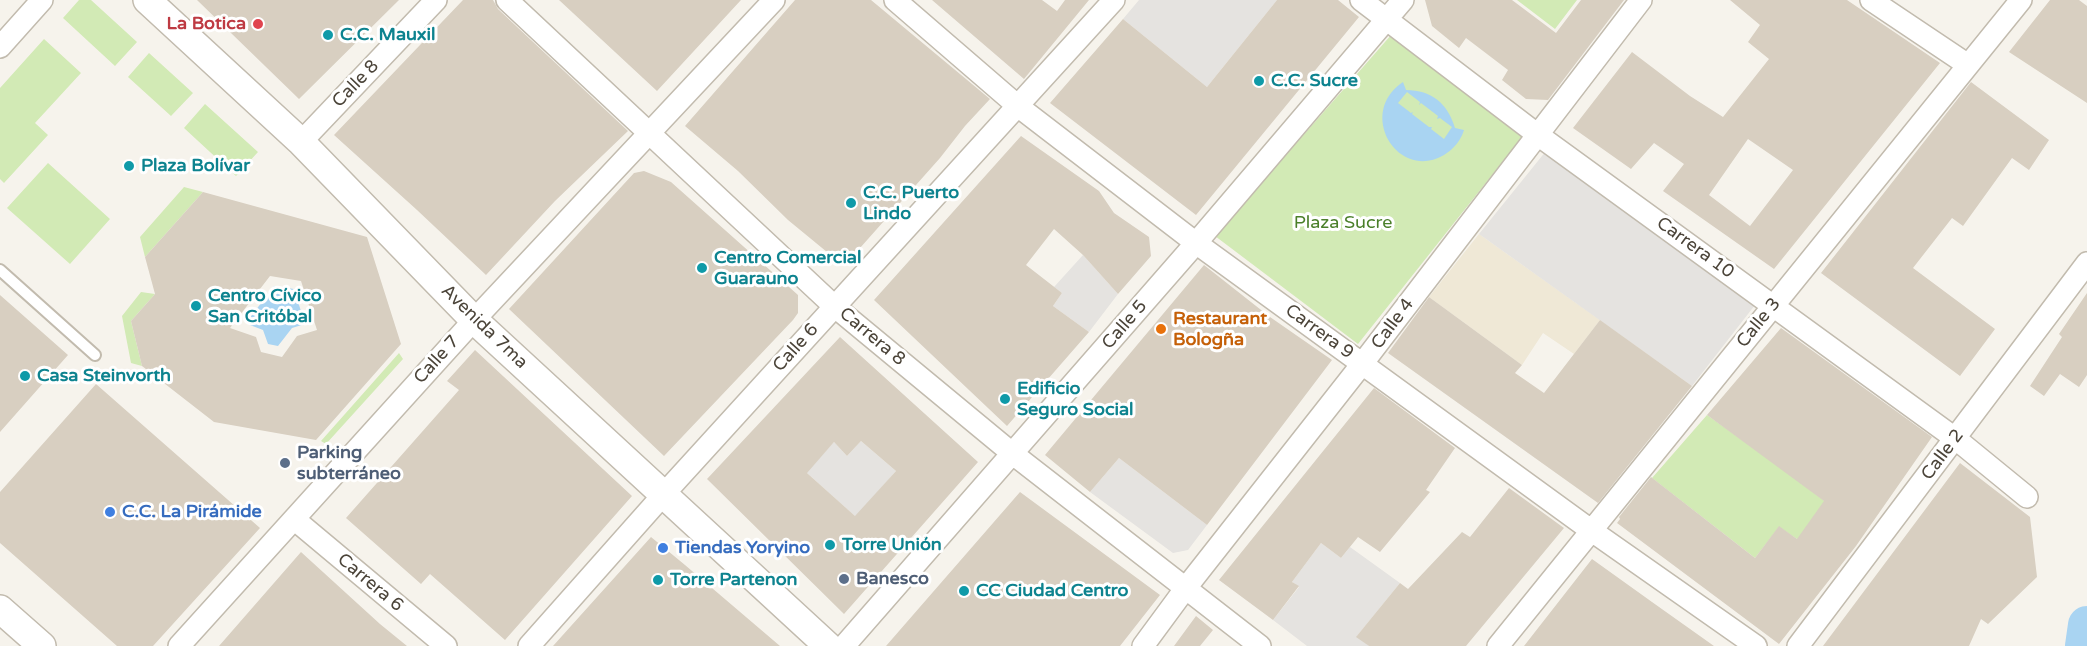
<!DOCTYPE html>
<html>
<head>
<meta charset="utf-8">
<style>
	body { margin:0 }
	canvas { display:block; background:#f6f3ec }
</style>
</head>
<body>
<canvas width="2087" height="646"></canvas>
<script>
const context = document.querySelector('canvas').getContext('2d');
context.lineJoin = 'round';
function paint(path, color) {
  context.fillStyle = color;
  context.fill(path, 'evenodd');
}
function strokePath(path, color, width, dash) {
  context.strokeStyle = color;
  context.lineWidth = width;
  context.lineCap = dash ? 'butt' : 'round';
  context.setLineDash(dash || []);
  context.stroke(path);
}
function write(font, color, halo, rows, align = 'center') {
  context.font = font + ' "Varela Round",sans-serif';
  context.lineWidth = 6;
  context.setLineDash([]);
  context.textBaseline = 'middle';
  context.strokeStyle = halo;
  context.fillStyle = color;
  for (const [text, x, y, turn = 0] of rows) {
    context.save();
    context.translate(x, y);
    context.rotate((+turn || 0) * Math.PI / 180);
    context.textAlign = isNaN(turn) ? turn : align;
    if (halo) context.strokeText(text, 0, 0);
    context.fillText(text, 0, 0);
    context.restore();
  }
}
paint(new Path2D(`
	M1479,234L1600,320L1574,354L1543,333L1522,365L1429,297Z`), '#efe8d6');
paint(new Path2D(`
	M79,0H91L137,42L115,66L63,18Z
	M1517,0H1577L1555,29Z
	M1392,34L1523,136L1358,344L1215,236Z
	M44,39L81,73L35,123L48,135L4,183L0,179V88Z
	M149,53L193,93L171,116L128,77Z
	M205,104L258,152L236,176L184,128Z
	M48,163L110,219L70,264L7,208Z
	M184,187L203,192L145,257L140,237Z
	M141,292L155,294L131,321L142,366L131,363L122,316Z
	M399,353L403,359L326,444L321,441Z
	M1707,415L1789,473L1865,533L1797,539L1779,527L1755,558L1652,478Z`), '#d2eab5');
paint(new Path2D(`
	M1139,0H1277L1207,87L1123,19Z
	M1546,151L1755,305L1692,386L1479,234Z
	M1083,255L1118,294L1089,332L1053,306L1062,293L1054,287Z
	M861,441L896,471L868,503L897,554L806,472L834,442L847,456Z
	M1119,458L1207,525L1188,550L1173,553L1090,492Z
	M1321,543L1341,558L1350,547L1400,583L1357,636L1369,646H1307L1273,620L1299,587L1292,582Z`), '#e5e3e0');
paint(new Path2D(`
	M1403,82L1406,90C1432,90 1448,104 1455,128L1464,130C1461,140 1454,149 1444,155C1398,182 1356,113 1403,82ZM1407,92L1420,102L1419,105L1421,103L1438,116L1437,119L1440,118L1452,127L1444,139L1431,129L1432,127H1429L1412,114L1413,112L1411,113L1398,103Z
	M274,286L294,289L305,324L292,328L278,346L268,344L263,330L250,325L249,319Z`), '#a9d4f2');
strokePath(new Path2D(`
	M2084,646L2087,625`), '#a9d4f2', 38);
paint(new Path2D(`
	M197,0H399L299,99Z
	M463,0H493L498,9L628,131L555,201L486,275L417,210L334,135Z
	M559,0H741L657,91Z
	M795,0H871L990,99L965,126L940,158L844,266L788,220L738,171L685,126Z
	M932,0H1042L1057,11L1065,0H1089L1024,79Z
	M1277,0H1338L1359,17L1196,215L1050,103L1123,19L1207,87Z
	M1425,0H1512L1556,33L1581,0H1624L1548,100L1526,99L1502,80L1508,70L1466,38L1459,48L1432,26Z
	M1730,0H1847L1940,63L1774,269L1663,191L1684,164L1654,143L1631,169L1573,128L1632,52L1690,96L1723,117L1769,59L1748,42L1760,25ZM1748,139L1793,170L1750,226L1709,195Z
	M2050,0H2079L2087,6V103L2009,52Z
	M1971,82L2049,140L2029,170L2012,158L1963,226L1952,218L1913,268L1995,329L1960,376L1821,273Z
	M1021,136L1099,191L1114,213L1149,237L1151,256L1118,294L1083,255L1054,229L1026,265L1062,293L1053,306L1089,332L1007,426L874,300Z
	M644,171L671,182L798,295V313L793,320L664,456L509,309L634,173Z
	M203,192L367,237L401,344L316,440L214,422L142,366L131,321L155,294L145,257ZM270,276L301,281L317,330L297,336L282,357L261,352L256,337L230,328Z
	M1204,265L1270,317L1332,360L1207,525L1119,458L1090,492L1045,455Z
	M2087,293V375L2079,387L2060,374L2044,396L2030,386L2062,337L2059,334Z
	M0,295L68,355L0,432Z
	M1429,297L1522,365L1515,373L1544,393L1600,320L1692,386L1598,503L1388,353Z
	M1781,328L1932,437L1856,546L1779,644L1617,523L1620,519L1619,517L1651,477L1755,558L1779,526L1797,539L1824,501L1707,415Z
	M840,337L978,462L844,614L707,479ZM861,441L896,471L855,516L807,473L834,442L847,456Z
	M475,350L632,496L505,640L430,574L421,584L346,518L459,390L447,381Z
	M96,384L260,528L153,646H117L0,543V492Z
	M1374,388L1455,448L1426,490L1430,492L1380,552L1358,537L1341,558L1321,543L1292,582L1299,586L1273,620L1219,580Z
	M1960,463L2030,517L2037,577L1988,624L1981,619L1969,646H1823Z
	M1509,488L1564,528L1466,646H1369L1356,637L1400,583L1408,589L1462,532L1470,537Z
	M1020,492L1160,595L1120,646H886Z
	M651,537L685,565L780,646H553Z
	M301,552L380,624L407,646H219Z
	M1592,559L1652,602L1714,646H1524Z
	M1196,616L1213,630L1200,646H1174Z`), '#d8cfc1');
const service = new Path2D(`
	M0,270L95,355`);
const minor = new Path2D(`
	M507,0L834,306L1013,454L1260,646
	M895,0L1019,107L1196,243L1592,531L1756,646
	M1361,0L1538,135L1956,439L2027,497
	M1871,0L1968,65
	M0,47L42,0
	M301,142L436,0
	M294,519L446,646
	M179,646L474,320L774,0
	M529,646L663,495L1114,0
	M844,646L1196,243L1403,0
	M1143,646L1185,589L1362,364L1641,0
	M1498,646L2021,0
	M1798,646L2087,263`);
const tertiary = new Path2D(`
	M147,0L301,142L474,320L828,646
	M0,609L42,646`);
strokePath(service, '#c2bbae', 14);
strokePath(minor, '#c2bbae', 24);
strokePath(tertiary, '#c2bbae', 30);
strokePath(service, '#fff', 10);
strokePath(minor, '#fff', 21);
strokePath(tertiary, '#fff', 27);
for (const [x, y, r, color] of [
	[258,24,6,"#e0444e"],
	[328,35,6,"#0f9aa8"],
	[1259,81,6,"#0f9aa8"],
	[129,166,6,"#0f9aa8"],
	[851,203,6,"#0f9aa8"],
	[702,268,6,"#0f9aa8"],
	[196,306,6,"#0f9aa8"],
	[1161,329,6,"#e8710a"],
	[25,376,6,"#0f9aa8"],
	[1005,399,6,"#0f9aa8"],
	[285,463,6,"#5c6f8a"],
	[110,512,6,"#3f7fe0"],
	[830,545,6,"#0f9aa8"],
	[663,548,6,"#3f7fe0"],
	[844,579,6,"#5c6f8a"],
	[658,580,6,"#0f9aa8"],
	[964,591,6,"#0f9aa8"]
]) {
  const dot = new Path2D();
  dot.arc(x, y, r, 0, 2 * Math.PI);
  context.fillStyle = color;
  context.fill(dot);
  strokePath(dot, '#fff', 2);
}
write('bold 18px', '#be3a42', '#fff', [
	["La Botica",246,24]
], 'right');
write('bold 18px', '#0d838f', '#fff', [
	["C.C. Mauxil",340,35],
	["C.C. Sucre",1271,81],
	["Plaza Bolívar",141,166],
	["C.C. Puerto",863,193],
	["Lindo",863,214],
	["Centro Comercial",714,258],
	["Guarauno",714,279],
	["Centro Cívico",208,296],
	["San Critóbal",208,317],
	["Casa Steinvorth",37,376],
	["Edificio",1017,389],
	["Seguro Social",1017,410],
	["Torre Unión",842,545],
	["Torre Partenon",670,580],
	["CC Ciudad Centro",976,591]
], 'left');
write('18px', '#4b4439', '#fff', [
	["Calle 8",356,84,-46],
	["Carrera 10",1695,248,36],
	["Calle 3",1759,323,-51],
	["Calle 4",1393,324,-53],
	["Calle 5",1125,325,-49],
	["Avenida 7ma",484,327,44],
	["Carrera 9",1319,332,36],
	["Carrera 8",872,337,40],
	["Calle 6",796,348,-48],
	["Calle 7",437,360,-48],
	["Calle 2",1943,455,-53],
	["Carrera 6",370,583,40]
]);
write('18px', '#4a7f2a', '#fff', [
	["Plaza Sucre",1343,223]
]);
write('bold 18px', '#c56008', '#fff', [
	["Restaurant",1173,319],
	["Bologña",1173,340]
], 'left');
write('bold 18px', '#4e5e75', '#fff', [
	["Parking",297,453],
	["subterráneo",297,474],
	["Banesco",856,579]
], 'left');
write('bold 18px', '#366cbe', '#fff', [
	["C.C. La Pirámide",122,512],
	["Tiendas Yoryino",675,548]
], 'left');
</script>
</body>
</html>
